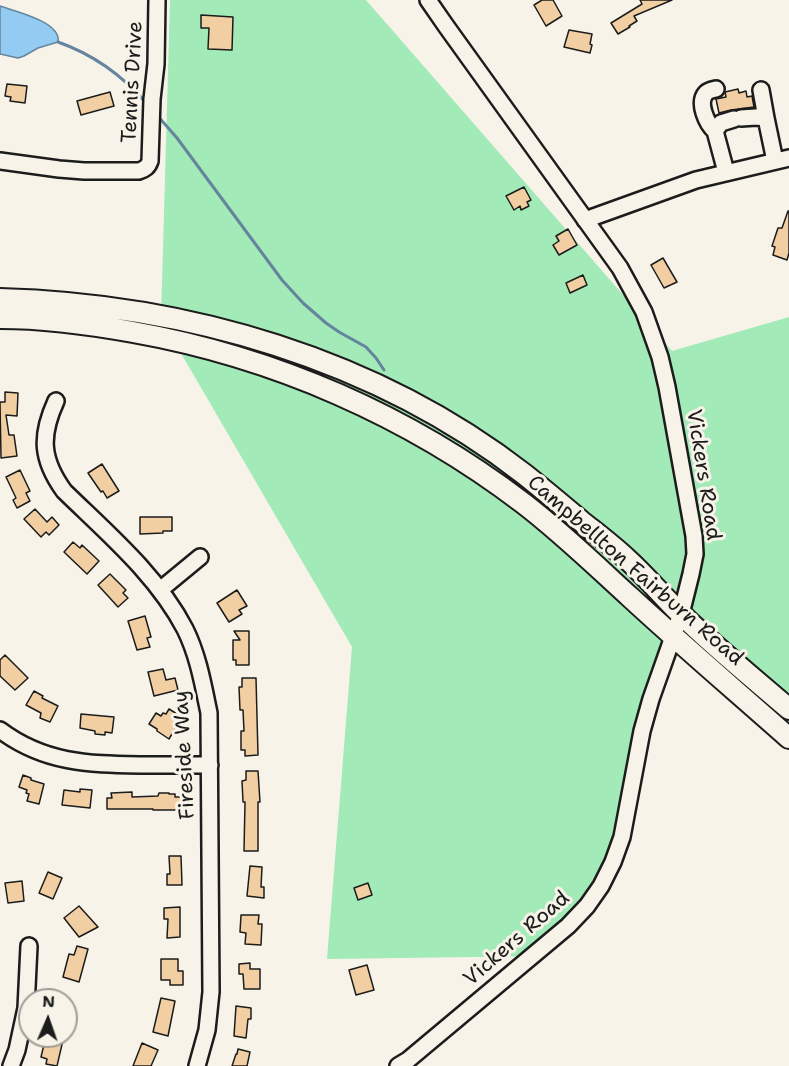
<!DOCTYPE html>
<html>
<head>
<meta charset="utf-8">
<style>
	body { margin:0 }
	#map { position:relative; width:789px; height:1066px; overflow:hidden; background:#f7f3e8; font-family:"Shantell Sans",sans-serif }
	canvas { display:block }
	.north { position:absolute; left:18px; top:988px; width:60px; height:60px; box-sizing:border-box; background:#f7f3e8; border:2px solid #9f9d96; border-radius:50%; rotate:2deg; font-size:16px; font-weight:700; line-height:24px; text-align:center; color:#1c1c1c }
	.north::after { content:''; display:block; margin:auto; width:21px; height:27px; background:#1c1c1c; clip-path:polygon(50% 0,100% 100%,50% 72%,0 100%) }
</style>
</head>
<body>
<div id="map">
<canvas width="789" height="1066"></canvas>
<div class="north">N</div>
</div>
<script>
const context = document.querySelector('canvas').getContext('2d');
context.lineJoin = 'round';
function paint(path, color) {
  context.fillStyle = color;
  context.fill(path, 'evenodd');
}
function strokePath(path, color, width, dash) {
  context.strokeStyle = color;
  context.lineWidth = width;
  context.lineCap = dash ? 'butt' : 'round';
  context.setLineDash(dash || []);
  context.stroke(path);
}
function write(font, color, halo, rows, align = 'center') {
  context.font = font + ' "Shantell Sans",sans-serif';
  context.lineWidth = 6;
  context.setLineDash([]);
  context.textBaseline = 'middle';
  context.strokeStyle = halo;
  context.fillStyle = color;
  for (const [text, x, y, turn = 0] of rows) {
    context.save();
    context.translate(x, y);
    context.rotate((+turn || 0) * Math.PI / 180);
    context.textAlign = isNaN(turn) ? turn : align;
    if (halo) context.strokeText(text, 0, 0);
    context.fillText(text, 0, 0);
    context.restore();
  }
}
paint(new Path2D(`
	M170,0H366L672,351L789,317V715L683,618L637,764L621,864L544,956L327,959L352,647L161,319Z`), '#a2eab7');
const water = new Path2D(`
	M0,6C14,11 62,22 58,42L38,48L24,56L18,58L0,54Z`);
paint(water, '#94cbf3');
strokePath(water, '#64859d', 1.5);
strokePath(new Path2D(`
	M58,42C92,54 122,75 146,103
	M156,114L177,138L282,280L303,303L326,323L339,332L366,347L376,358L384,370`), '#64859d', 3);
const building = new Path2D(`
	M542,0H553L562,16L546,26L534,5Z
	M640,0H672L634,16L637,21L629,26L630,27L618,34L611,23L642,4Z
	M201,15L233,17L232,50L208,49L209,28H201Z
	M569,30L592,34L590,44L592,45L590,53L564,47Z
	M7,84L27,86L25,103L10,101L11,97L5,96Z
	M738,89L739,93L746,91L747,97L752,96L754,107L731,110L719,113L716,99L726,97L725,92Z
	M110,92L114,106L81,115L77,101Z
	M524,187L531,200L527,202L529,206L521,210L520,206L514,210L506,196Z
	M788,211H789V253L787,260L773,255L775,247L772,246L778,228H782Z
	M568,229L577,245L559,255L553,245L559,241L556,236Z
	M663,258L677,282L664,288L651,265Z
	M583,275L587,285L570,293L566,283Z
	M5,392L18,393L17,416L6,415L9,435H14L17,456L1,458L0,402H5Z
	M102,464L119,491L107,498L103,491L101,492L88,473Z
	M20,470L30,491L26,493L30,501L17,508L13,500L16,498L6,477Z
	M35,509L47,522L52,517L59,525L49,535L46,532L41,537L24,519Z
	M140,517H172V531H163V533L140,534Z
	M73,542L80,548L82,545L99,561L87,574L64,552Z
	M110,574L126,590L123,593L128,598L118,607L98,585Z
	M237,590L247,606L239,610L242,614L229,622L217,603Z
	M145,616L151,637L147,638L150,647L137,650L128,621Z
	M234,631H249V665H236V660H233V640H240Z
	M5,655L28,678L15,690L0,676V660Z
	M163,669L166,680L175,678L178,690L154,696L148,672Z
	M242,678H256L258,755L245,756V750H241V731H244L243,710H240L239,687H242Z
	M34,691L43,696L42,698L58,706L50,722L40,718L41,713L26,705Z
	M169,709L182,717L169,739L157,731V729L149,724L156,713L161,716L163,713L166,714Z
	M81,714L114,717L112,733L105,732V735L95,734V731L80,728Z
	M246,771H258L260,802H258V851H244L245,802H243L242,781L246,780Z
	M23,775L31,778V780L44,784L39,804L27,801L29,794L26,793L27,790L19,787Z
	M80,789L92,790L90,808L62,805L64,790L80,792Z
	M132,792V797L158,796L159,793H169V794H175V797H185V810H153V809H107V798H112L111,793Z
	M169,856H181L182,885H167V874H170Z
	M250,866L262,867L261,887H264V898L247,896Z
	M48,872L62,878L53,899L39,893Z
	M22,881L24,901L8,903L5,883Z
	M368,883L372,895L358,900L354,888Z
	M79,906L98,927L79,937L64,918Z
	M180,907V937L167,938L168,919H164V908Z
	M241,915H259L258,924H262L261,945L245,944L246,933L240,932Z
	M77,946L88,949L79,982L63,977L69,954L74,955Z
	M161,959H178V971H183V985H170V980H161Z
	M250,963V969H260V989H244L243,974H239V964Z
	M367,965L374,990L356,995L349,970Z
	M161,998L175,1001L168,1036L153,1032Z
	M236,1006L251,1008V1019H248L246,1038L234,1036Z
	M46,1036L63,1040L57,1066L46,1064L47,1059L41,1057Z
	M142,1043L158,1050L151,1066H133Z
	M238,1049L250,1052L247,1066H232L236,1054H237Z`);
paint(building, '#f1cfa2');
strokePath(building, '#1c1c1c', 1.5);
const minor = new Path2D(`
	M761,90L766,118
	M741,118L756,117L766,118L775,161
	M715,131C707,124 697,103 706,93C709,90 712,90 716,89
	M0,161L59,169L84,171H139C145,169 148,167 150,161L152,99L156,64L157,0
	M726,172L715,131L721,123L734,119
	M585,220L696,180L789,158
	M56,401C40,436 41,459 64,491C107,533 157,575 185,629C198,655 203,684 209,713L211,992L207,1030L197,1066
	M160,590L200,557
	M0,730C44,763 87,764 140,765C164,765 187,765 210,765
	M11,1066L17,1050L26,1008L29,946
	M398,1066L408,1060L568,926L587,906L601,886L613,862L622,837L642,731L651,699L681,614L691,574L695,554L694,536L667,387L660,357L644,312L620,268L446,26L428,0`);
const major = new Path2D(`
	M0,299C186,304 376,359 524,474C543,489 562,505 581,521C596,533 612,545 627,559C646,576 663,597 682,615C716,648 753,678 789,709
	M0,318C45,318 89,324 133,332C274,357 409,416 523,503C561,532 595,565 630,597C682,645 736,691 789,738`);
strokePath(minor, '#1c1c1c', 20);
strokePath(major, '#1c1c1c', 24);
strokePath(minor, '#f7f3e8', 15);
strokePath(major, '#f7f3e8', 20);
write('21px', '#1c1c1c', '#f7f3e8', [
	["Tennis Drive",133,82,-87],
	["Vickers Road",703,475,81],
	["Campbellton Fairburn Road",635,571,41],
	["Fireside Way",185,755,-93],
	["Vickers Road",517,939,-41]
]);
</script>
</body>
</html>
